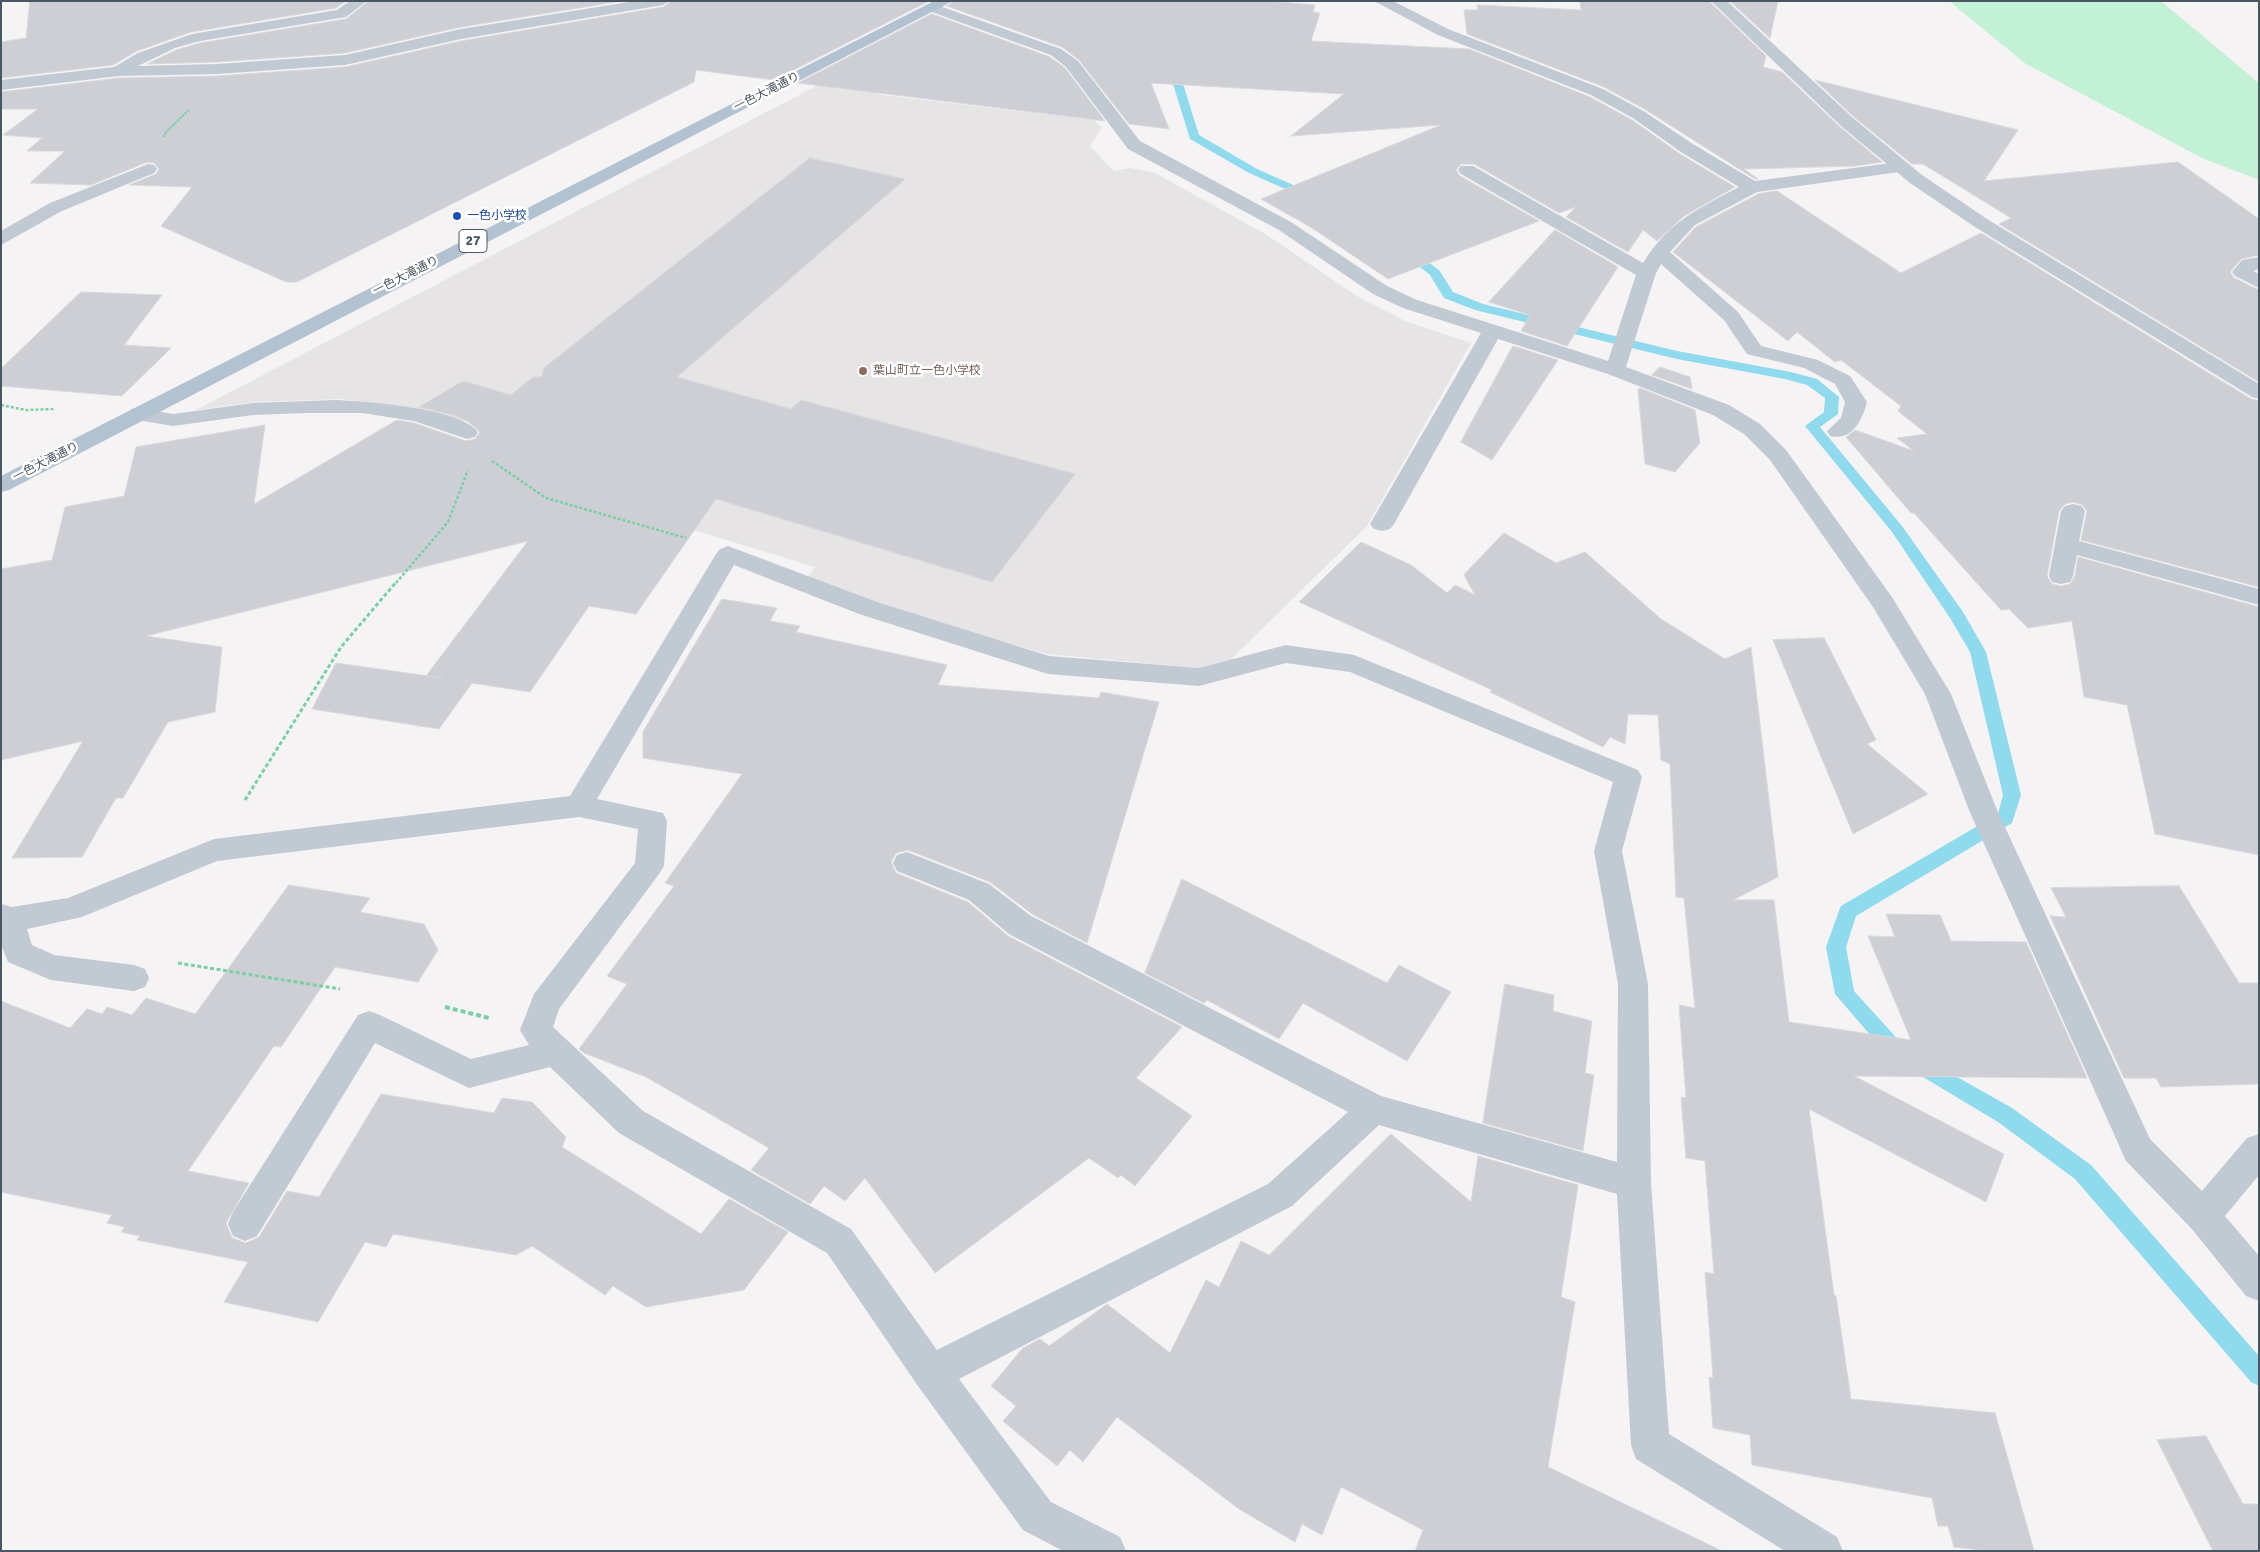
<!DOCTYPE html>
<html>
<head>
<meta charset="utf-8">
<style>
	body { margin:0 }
	#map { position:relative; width:2260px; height:1552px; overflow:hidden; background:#f5f3f3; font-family:Signika,sans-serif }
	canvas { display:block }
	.frame { position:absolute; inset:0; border:2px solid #4a5661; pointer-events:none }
</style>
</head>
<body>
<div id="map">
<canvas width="2260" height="1552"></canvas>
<div class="frame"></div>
</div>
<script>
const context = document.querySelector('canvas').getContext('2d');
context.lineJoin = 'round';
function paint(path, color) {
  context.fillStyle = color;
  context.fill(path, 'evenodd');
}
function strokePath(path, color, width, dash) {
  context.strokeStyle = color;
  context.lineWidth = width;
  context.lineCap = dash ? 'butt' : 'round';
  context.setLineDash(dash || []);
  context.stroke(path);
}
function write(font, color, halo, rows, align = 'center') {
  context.font = font + ' Signika,"Noto Sans JP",sans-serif';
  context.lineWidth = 5;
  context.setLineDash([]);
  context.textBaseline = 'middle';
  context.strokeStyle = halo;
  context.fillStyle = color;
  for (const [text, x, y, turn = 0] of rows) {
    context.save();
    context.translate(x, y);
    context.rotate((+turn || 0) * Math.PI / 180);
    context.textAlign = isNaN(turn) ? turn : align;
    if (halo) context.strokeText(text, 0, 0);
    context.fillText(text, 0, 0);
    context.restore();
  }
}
paint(new Path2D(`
	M828,80L882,95L1094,120L1102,128L1090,146L1114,171L1130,168L1155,173L1267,235L1355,295L1405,321L1471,343L1367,526L1220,670L1047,654L858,602L807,578L815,567L566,491L531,474L466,421L416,408L340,399L255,402L196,410Z`), '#e6e4e5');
paint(new Path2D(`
	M1949,1H2161L2259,83V180L2202,158L2026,64Z`), '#c3f1d5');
paint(new Path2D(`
	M1161,62H1169L1184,87L1199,135L1257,169L1316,195V199H1308L1249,173L1190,139L1174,87L1160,64Z
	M1408,247L1439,270L1453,292L1483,304L1677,351L1791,372L1817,379L1839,397L1838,414L1820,427L1902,526L1963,612L1986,652L2021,795L2012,823L1856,916L1846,947L1854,991L1904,1046L1907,1052L1904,1058L1897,1061L1890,1058L1835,994L1826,947L1839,911L1841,906L1998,814L2003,795L1970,652L1950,618L1892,532L1805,426L1824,412L1825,398L1807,385L1785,379L1677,359L1475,310L1444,298L1430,275L1404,254L1402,251Z
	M1920,1056L2012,1108L2091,1165L2259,1356V1386L2251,1382L2075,1179L1998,1122L1913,1071L1910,1065L1913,1059Z`), '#90daee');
const building = new Path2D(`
	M30,1H346L336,8L191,32L137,51L113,65L1,78V42L26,38Z
	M369,1H622L461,27L345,53L217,62L147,64L176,50L200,43L346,19Z
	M672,1H929L774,80L696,70L694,82L297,282H286L161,226L192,187L129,185L156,174L159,169L154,163L147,162L91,185L30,183L65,151H27L42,138L3,135L38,109H1V92L119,78L217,76L345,67L461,41L663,7Z
	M955,1H1267L1315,5L1313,12L1320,13L1311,41L1469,49L1590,97L1632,120L1680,154L1735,187L1684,216L1657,241L1643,230L1628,252L1566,217L1576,207L1559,213L1474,164H1461L1456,170L1460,176L1539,221L1388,279L1312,228L1261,199L1441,125L1291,136L1344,94L1151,83L1169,129L1129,124L1079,60L1062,47L947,6Z
	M1580,1H1709L1766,56L1763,67L1782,72L1840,127L1882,162L1855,166L1744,169L1758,179H1755L1646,110L1604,87L1467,34L1464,10H1478L1477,5L1581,10Z
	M1730,1H1778L1770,38Z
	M932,14L1050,57L1065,68L1105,121L798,83Z
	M1815,80L2018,130L1984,181L2178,162L2259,219V255L2241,259L2230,272L2234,278L2259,290V382L1999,224L2011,218L1923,164H1912L1854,117Z
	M810,158L905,179L677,377L791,409L801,400L1075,474L992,582L716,499L636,614L589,606L530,692L472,683L439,729L312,709L336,663L443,678L426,676L528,541L146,636L222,647L215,712L168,722L123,798H116L82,857L12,858L83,741L1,760V569L52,560L65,507L124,496L136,447L265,425L254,504L397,420L414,423L466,441L475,439L480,432L469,422L453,415L419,407L463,381L511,395L533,377H542L544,368Z
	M1777,191L1901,273L1981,233L2251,399L2259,401V587L2081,540L2087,511L2082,505L2073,502L2065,504L2059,511L2047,576L2052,584L2061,586L2070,584L2075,576L2078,557L2259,607V855L2155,834L2127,705L2084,697L2072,621L2028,628L2009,609L2001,610L1914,513H1911L1846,437L1855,430L1914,451L1897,438L1927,434L1898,411L1901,406L1841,360L1835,362L1797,332L1788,341L1673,252L1696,227L1758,194Z
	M1555,230L1618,267L1567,346L1521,331L1530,315L1489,302Z
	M81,292L162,295L124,345L171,348L122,396L1,386V369Z
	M1513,346L1558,360L1492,460L1461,442Z
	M1660,367L1690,377L1692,389L1652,375Z
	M1640,388L1695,410L1700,443L1675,472L1645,464L1638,390Z
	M1504,533L1556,563L1585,552L1661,619L1725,659L1751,647L1778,877L1733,900H1774L1789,1022L1911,1040L1868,936L1895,937L1886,914L1940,915L1951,941L2026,942L2087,1078L1854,1076L2004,1154L1986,1202L1809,1109L1834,1295L1836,1296L1851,1399L1995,1413L2034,1551H1988L1954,1547L1948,1526H1938L1932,1498L1752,1465L1750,1435L1713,1428L1709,1377L1713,1378L1705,1272L1714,1274L1705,1161L1686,1158L1681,1097L1686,1098L1679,1005L1695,1008L1684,898L1676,897L1670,764L1661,760L1658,715L1628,714L1625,744L1610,737L1603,747L1490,692L1492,690L1299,602L1361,542L1411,565L1447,593L1455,585L1475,595L1464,575Z
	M722,599L777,608L770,621L800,626L796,632L947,665L938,685L1099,698L1101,692L1159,702L1087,943L1032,914L990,882L908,850L896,853L891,862L896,873L968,902L1008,936L1182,1027L1136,1078L1192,1116L1135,1186L1121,1175L1118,1178L1089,1158L935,1273L865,1178L845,1201L824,1186L810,1204L751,1170L769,1148L646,1077L584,1053L579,1049L627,984L607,976L674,886L665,883L742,774L643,758V732Z
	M1824,638L1876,740L1867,744L1928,794L1853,834L1773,640Z
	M1182,879L1387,983L1399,965L1451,992L1407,1061L1303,1003L1279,1039L1207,1000L1204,1003L1145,973Z
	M289,885L370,898L360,912L424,924L438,950L418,982L335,967L281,1047L274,1046L188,1171L249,1183L226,1223L232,1238L246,1243L259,1237L287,1191L319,1197L381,1094L494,1113L502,1098L532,1102L566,1137L562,1147L701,1234L729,1199L788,1232L744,1290L646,1307L613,1286L605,1295L532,1246L516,1255L393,1234L386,1247L365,1242L318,1322L224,1302L248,1262L137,1240L140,1236L121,1232L125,1227L107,1223L112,1215L1,1192V1001L70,1028L87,1009L102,1014L107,1007L132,1015L146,998L195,1014Z
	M2179,886L2239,983H2259V1084L2161,1087L2156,1078H2124L2050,916L2066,917L2051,888Z
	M1505,984L1554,995L1553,1011L1592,1021L1585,1073L1594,1075L1583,1151L1483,1123Z
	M1391,1134L1471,1202L1478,1156L1578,1185L1561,1297L1575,1302L1548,1467L1722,1551H1415L1423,1530L1341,1487L1322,1535L1302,1524L1295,1542L1239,1509L1117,1417L1083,1462L1070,1450L1057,1466L1003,1421L1016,1406L991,1386L1023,1348L1040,1339L1049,1346L1107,1304L1170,1353L1206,1280L1219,1287L1241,1241L1269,1255Z
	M2206,1436L2243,1504H2259V1551H2213L2157,1440Z`);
paint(building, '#cdcfd5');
strokePath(building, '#d7d9de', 1);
strokePath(new Path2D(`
	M164,137L165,133L190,109`), '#7ad0a6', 2, [2.5, 1]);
strokePath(new Path2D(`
	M1,405L26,410L54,409
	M492,461L546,498L686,538
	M396,583L448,522L468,470`), '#7ad0a6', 2.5, [3, 2]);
strokePath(new Path2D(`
	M245,800L341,647L397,581
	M178,963L340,989`), '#7ad0a6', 3, [4, 2.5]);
strokePath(new Path2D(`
	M445,1007L489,1018`), '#7ad0a6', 4, [5, 3]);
paint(new Path2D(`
	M1374,1H1393L1448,29L1451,32L1448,35H1438Z
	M148,164L154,165L157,169L154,173L62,211L1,245V231L50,203Z
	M335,400C364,401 461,408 478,432L475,437L467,439L414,421L362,413H307L253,415L173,426L131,419L128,414L131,409L139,408L173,414L253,403Z`), '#c1cad2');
paint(new Path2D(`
	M350,1H367L346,17L200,41L175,48L138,66L217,64L345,55L461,29L635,1H670L663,5L461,39L345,65L217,74L119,76L1,90V80L114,67L138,53L192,34L337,10Z
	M934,4L1061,49L1078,61L1140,141L1291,222L1387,286L1417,300L1608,361L1636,275L1461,174L1458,170L1461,166H1473L1643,263C1669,221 1698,209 1739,187L1681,152L1633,118L1591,95L1438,35L1435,32L1438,29H1448L1603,89L1645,112L1693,144L1755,181L1899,162L1905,163L1908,167L1905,171L1899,172L1757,192L1695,225L1670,252L1738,312L1761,346L1818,360L1850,376L1867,402C1862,420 1853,441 1830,436L1827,431L1841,418L1845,402L1835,384L1804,368L1747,354L1724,320L1661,264L1656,273L1626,367L1729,405L1760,424L1786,450L1892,597L1951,694L1997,810L2150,1139L2202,1191L2247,1138L2259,1134V1175L2225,1216L2259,1256V1301L2246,1296L2191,1228L2126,1161L1969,810L1925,694L1873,607L1770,460L1744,434L1713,415L1608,374L1498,339L1394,524L1390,529L1382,531L1374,529L1370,524L1481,333L1403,308L1373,294L1279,230L1128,149L1066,67L1051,55L929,11L927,8Z
	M2259,257V269L2253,271L2259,274V288L2235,276L2232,272L2242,260Z
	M2073,504L2081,506L2085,511L2079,541L2259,589V605L2077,555L2073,576L2070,582L2061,584L2052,582L2049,576L2061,511L2065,506Z
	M728,546L877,602L1049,656L1199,668L1286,645L1354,655L1638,770L1642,777L1622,851L1648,984L1651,1183L1669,1434L1837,1537L1843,1551H1785L1636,1459L1631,1445L1617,1194L1379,1125L1292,1206L959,1379L1051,1502L1120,1537L1126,1551H1063L1023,1530L918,1386L827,1253L619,1133L550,1067L469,1088L375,1043L257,1236L245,1241L233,1236L228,1224L233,1212L358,1015L369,1011L380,1015L471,1059L529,1045L520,1030L534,994L635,863L638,829L579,817L217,861L82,917L27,929L32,945L54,955L134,965L145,969L149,978L145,987L134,991L51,980L8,962L1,944V904L12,907L68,898L214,839L570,796L716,554L720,549ZM734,565L859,614L1048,674L1199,686L1286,663L1350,672L1613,782L1594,851L1618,984L1617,1162L1381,1096L1031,916L989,884L907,852L897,855L893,863L897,871L969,900L1009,934L1348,1112L1268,1184L937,1350L851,1229L643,1111L553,1027L559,1009L659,874L664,866L667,821L663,813L597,799Z`), '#c1cad2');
paint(new Path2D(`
	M1711,1H1727L1853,118L1922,175L1987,219L2259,384V399L2252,397L1975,227L1910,183L1841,126Z`), '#c1cad2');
paint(new Path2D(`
	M934,1H953L9,490L1,492V476Z`), '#b3c2d1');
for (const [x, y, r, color] of [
	[457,216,5,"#1a4fb4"],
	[863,371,5,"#8d6e63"]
]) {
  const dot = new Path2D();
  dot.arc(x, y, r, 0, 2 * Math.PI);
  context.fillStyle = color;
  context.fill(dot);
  strokePath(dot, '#fff', 2);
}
write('12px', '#4a5661', '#fff', [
	["一色大滝通り",767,92,-27],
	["一色大滝通り",406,276,-27],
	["一色大滝通り",46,462,-27]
]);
write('12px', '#164399', '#fff', [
	["一色小学校",467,216]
], 'left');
write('12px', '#785e54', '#fff', [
	["葉山町立一色小学校",873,371]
], 'left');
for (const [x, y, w] of [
	[473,241,28]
]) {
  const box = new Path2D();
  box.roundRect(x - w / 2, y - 11.5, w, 23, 4);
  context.fillStyle = '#fff';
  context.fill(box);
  strokePath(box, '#4a5661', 1);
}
write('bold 14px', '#4a5661', null, [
	["27",473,241]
]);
</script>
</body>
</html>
